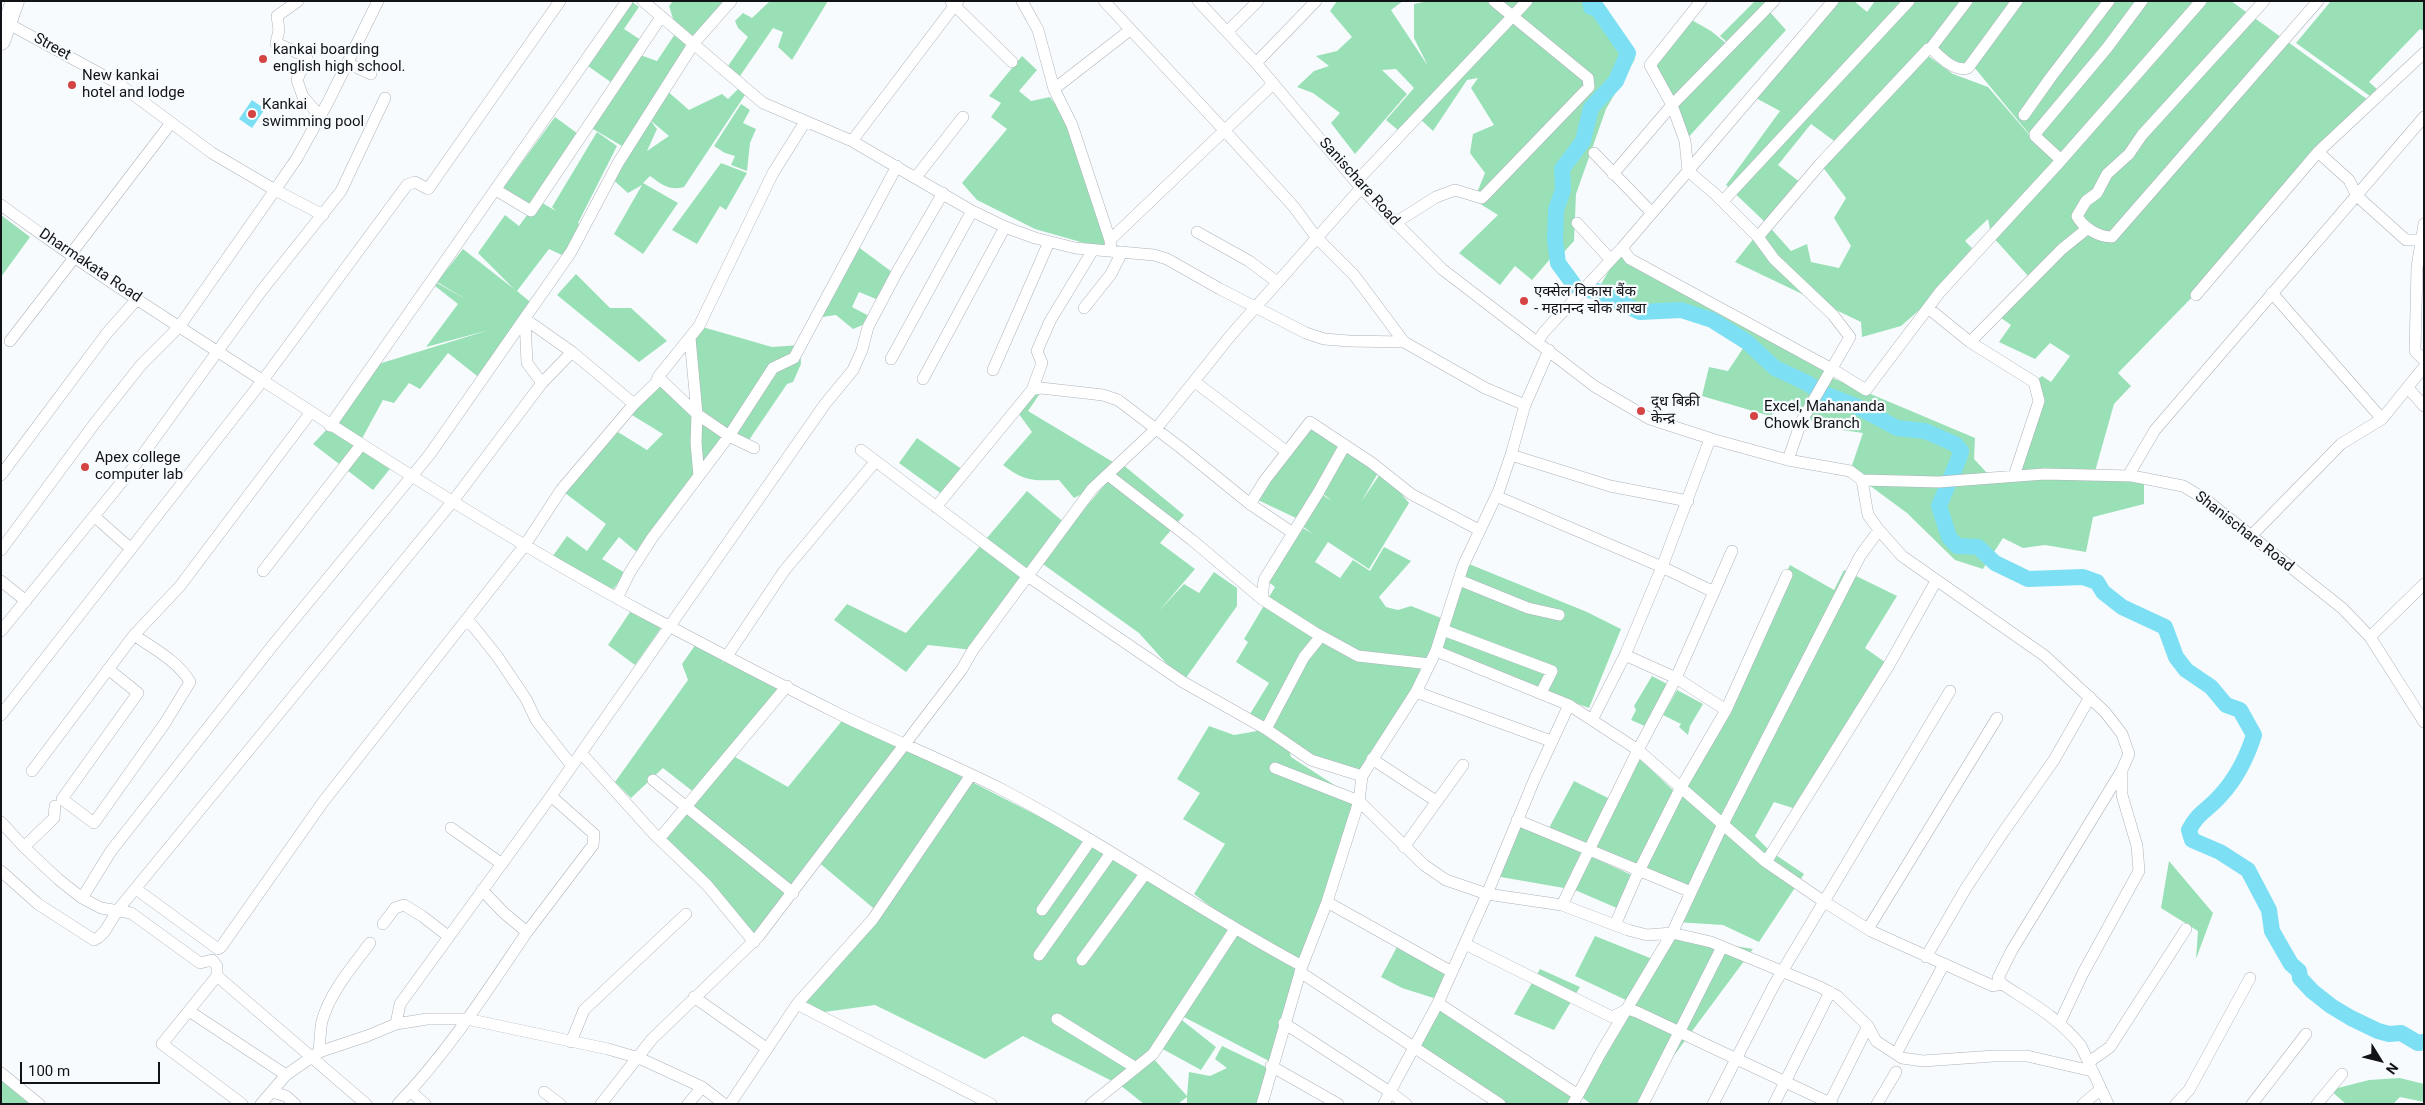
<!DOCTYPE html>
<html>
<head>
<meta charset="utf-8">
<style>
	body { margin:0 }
	#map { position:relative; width:2425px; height:1105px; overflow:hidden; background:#f8fbfe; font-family:Roboto,sans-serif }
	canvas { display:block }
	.frame { position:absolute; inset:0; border:2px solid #111316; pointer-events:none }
	.north { position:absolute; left:2355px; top:1035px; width:50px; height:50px; -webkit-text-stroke:4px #f8fbfe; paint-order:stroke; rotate:126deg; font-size:14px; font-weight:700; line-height:20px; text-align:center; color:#111316 }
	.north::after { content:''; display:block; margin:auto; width:18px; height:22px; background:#111316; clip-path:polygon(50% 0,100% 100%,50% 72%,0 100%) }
	.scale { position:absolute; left:20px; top:1062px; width:140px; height:22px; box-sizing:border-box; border:2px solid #111316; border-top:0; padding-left:6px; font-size:15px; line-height:18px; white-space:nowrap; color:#111316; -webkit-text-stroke:4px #f8fbfe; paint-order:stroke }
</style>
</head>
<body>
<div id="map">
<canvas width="2425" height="1105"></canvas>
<div class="frame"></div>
<div class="north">N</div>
<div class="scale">100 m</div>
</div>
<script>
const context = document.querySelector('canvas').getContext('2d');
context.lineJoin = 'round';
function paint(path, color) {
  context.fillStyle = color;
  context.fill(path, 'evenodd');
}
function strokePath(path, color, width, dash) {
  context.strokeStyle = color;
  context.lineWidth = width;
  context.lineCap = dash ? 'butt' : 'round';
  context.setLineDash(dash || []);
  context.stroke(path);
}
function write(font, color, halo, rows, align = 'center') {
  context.font = font + ' Roboto,"Noto Sans Devanagari",sans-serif';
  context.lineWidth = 4.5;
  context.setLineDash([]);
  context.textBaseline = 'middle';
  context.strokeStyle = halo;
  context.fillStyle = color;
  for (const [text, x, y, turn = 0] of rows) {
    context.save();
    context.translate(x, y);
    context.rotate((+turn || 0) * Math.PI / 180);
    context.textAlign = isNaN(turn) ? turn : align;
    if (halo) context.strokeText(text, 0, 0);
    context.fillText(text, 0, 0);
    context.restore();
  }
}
paint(new Path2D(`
	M631,1L639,7L624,29L644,42L640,55L657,61L677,31L669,6L673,1H728L665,89L689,110L722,94L728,99L738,89L745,95L684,187C669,191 661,184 650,176L643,183L678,203L643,254L614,234L642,185L628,193L610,177L627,149L588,126L615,85L585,64ZM650,120L669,136L647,151L657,129Z
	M770,1H828L792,60L778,47L783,32L773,28L740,76L728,66L748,37L738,28L735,21L743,13L752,18Z
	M1337,1H1403L1391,10L1428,66L1414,38V4L1428,1H1602L1597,8L1635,59L1606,109L1576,194L1574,241L1555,262L1551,258L1532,280L1515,266L1500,285L1459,253L1498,215L1474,200L1485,173L1470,153L1473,134L1494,125L1471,88L1478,78L1467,80L1433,131L1420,119L1399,131L1386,120L1414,88L1396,69L1382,70L1407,94L1355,154L1331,123L1340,113L1313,93L1297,87L1314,71L1329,66L1316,56L1337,51L1352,37L1330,11Z
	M1755,1H1768L1728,43L1720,36Z
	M1833,1H1854L1867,12L1875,1H2231L2371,102L2205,284L2118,373L2131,386L2114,404L2094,475L2144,484V504L2093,517L2086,552L2045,545L2023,548L2003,538L1983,569L1955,560L1907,513L1850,471L1863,433L1842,430L1812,421L1792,399L1770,416L1702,396L1709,367L1728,371L1747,342L1712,320L1621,303L1597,291L1622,248L1832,369L1828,376L1975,438L1974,459L1988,474L2014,476L2039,401L2034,382L2042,376L2051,382L2070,356L2050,343L2035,359L1999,342L2011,325L1997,315L2029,277L1991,235L1988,219L1965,241L1972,248L1940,292L1901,326L1862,337L1861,322L1735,262L1766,223L1726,185L1780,111L1752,96ZM1923,52L1964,67L1969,61L2044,152L1988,87L1953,74ZM1811,124L1837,143L1819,162L1846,198L1834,218L1851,246L1839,268L1811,262L1807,244L1791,251L1766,223L1801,183L1778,165Z
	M2331,1H2424V31L2420,29L2369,82L2377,89L2370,96L2296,43Z
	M1769,11L1786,30L1685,141L1677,103Z
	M1690,19L1711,31L1727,44L1673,98L1650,65Z
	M1022,56L1037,70L1019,91L1031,101L1050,97L1064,117L1107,245L1098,247L1035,229L977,200L962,183L1007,129L991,117L1001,103L989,96Z
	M741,104L750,110L743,123L756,129L750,143L747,171L731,165L735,156L725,153L714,146Z
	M555,117L581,136L539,201L556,211L552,207L597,132L617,146L578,223L584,227L566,257L549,249L517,291L534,305L481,379L448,353L420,389L409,383L394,403L383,400L359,444L393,465L373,490L313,444L330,426L372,366L489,330L426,347L458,304L435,286L437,283L469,301L437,282L463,249L514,289L478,253L505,215L519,226L530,211L501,191Z
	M721,163L747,173L726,210L720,206L697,244L672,230Z
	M1,215L30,237L1,277Z
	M857,246L892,272L876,299L859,292L852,307L869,316L865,324L853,329L836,315L822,317Z
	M576,274L610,308H631L667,341L639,362L557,295Z
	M699,326L772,347L800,345L801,364L793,382L787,384L747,443L728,432L639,554L619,537L602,559L625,573L610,594L550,560L567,536L587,551L606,524L561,490L613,429L647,450L663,434L627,412L659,379L695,410L693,340Z
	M1032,390L1041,392L1028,411L1113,462L1092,489L1074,498L1059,480C1032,481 1024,481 1003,465L1032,432L1016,410Z
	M1312,425L1343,446L1296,518L1258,500L1267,482Z
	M917,438L963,470L943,495L899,463Z
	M1345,448L1378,473L1361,502L1380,474L1394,485L1409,503L1369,569L1328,542L1315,562L1340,578L1353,560L1370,571L1384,547L1411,561L1379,597L1386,607L1398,610L1411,606L1446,620L1438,643L1362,776L1288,746L1291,757L1359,801L1269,1061L1178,1014L1157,1044L1114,1082L1023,1036L985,1059L875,1005L817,1013L797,1004L878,912L817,861L758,937L664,840L700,797L663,768L631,798L615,782L688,680L682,664L698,641L727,656L721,664L728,657L781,685L732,749L735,757L788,787L845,717L1089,842L1254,939L1194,894L1225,844L1183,819L1200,793L1177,779L1209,726L1234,735L1263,730L1247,719L1269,683L1236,662L1248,642L1244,639L1275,587L1266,580L1301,527L1313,534L1302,526L1321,494L1332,501L1322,493Z
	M1122,464L1184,515L1160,543L1195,569L1158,612L1184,584L1199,593L1214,572L1237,588V606L1183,682L1139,633L1040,562L973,650L928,645L906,672L834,620L847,604L906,633L1027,491L1066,524L1045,556Z
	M1469,564L1587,612L1621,629L1589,708L1436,651Z
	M1790,565L1834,590L1844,570L1897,596L1865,648L1889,665L1799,810L1774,802L1755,836L1770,851L1804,874L1759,942L1723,925L1676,922L1691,892L1595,849L1640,759L1675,792L1687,780Z
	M630,612L661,628L635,665L608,645Z
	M1652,676L1669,685L1647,727L1631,720L1636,710L1634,706Z
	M1677,690L1703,704L1690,726L1688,735L1679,727L1681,724L1663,715Z
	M1574,781L1610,799L1589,844L1549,828Z
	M1517,820L1583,854L1564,888L1495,876Z
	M1592,857L1636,877L1619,909L1575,890Z
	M2169,861L2213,913L2196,959L2198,931L2161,908Z
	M1672,933L1711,942L1753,949L1638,1104H1591L1579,1095L1573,1104H1500L1415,1049L1440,1000L1402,988L1381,977L1399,943L1452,972L1440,1000L1578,1095L1628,1001L1575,976L1595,936L1655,960Z
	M1540,969L1580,987L1554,1030L1514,1014Z
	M1178,1017L1216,1047L1201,1070L1159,1047Z
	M1222,1046L1268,1068L1261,1104H1187V1097L1178,1104H1144L1120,1085L1152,1057L1187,1096L1189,1072L1210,1076L1227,1068L1215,1059Z
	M1,1077L34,1104H1Z
	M2400,1078L2424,1084V1102L2400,1097L2393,1104H2346L2330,1090L2369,1080Z`), '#99e0b6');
paint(new Path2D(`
	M252,100L265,109L252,128L239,119Z`), '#7cdff4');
strokePath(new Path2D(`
	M1590,1L1591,7L1597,8L1628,53L1616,81L1591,108L1583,141L1562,169L1563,190L1556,210L1555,240L1558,263L1577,289L1597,291L1640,312L1681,310L1712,320L1747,342L1775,368L1807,383L1822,393L1858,407L1897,428L1925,431L1955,444L1961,451L1959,458L1939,506L1949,537L1957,546L1978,547L1995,563L2028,579L2083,577L2097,582L2103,592L2122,607L2165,627L2176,657L2186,670L2211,687L2226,705L2240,710L2254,735C2247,757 2236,779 2220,796C2208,810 2198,812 2189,830L2192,840L2220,852L2248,870L2269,910L2272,931L2291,964L2299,971L2300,978L2312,991L2331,1006L2351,1018L2378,1031L2389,1034L2401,1033L2418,1043L2424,1042`), '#7cdff4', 16);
const minor = new Path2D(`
	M298,1L277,16L279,30L276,43L307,57L297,80L303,97L320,116
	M643,1L763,103L852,141L972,211L1005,227L1035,238L1075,248L1154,255L1167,259L1220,289L1306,333L1324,339L1349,341L1404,342L1485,388L1525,405
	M1022,1L1038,30L1054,89L1072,125L1110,240L1111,251
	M1104,1L1225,131L1294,207L1316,237L1354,275L1404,342
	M1198,1L1256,63L1361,188L1442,269L1594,386L1650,419L1715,440L1788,460L1850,471L1862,480L1939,482L2044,474L2132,476L2183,486L2205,499L2342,608L2370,637L2424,722
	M2264,1L2142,135L2129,154L2107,174L2097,193L2086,201L2077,216C2083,228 2099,237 2112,237L2318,1
	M951,2L1012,62
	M7,23L119,84L212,153L275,190L323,215
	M1228,31L1258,1
	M1931,48L1967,1
	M347,63L371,74
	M1256,63L1316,1
	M1054,89L1130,30
	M2024,115L2051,77L2109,1
	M852,141L958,1
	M2318,152L2349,180L2357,196L2406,240H2420
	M1594,153L1652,213
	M2061,160L2035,136V134L2107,48L2142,1
	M1688,171L1833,1
	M1688,171L1685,141L1672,105L1650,65L1701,1
	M1613,174L1672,105L1774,1
	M916,177L963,117
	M1356,182L1527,1
	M496,190L531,211L661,17
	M1723,201L1909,1
	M1,205C86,268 176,325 265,382C390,463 516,544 648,615C712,649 777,683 843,716C895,741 949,763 1001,789C1104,843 1199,911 1302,966
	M1395,223L1436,197L1455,190L1482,198L1589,87L1588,78L1494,1
	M1577,223L1611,260
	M2424,224L2417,267L2415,351L2424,360
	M1197,232L1249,261L1277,282
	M1758,237L1821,163L1928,49L1931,48C1940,57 1954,72 1968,68L2017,1
	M1110,240L1273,84
	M1622,248L1630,259L1832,369L1866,390L1940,292L2056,166L2201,1
	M70,255L171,123
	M2272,293L2382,419
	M2196,295L2318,152L2424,53
	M1084,308L1111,274L1122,252
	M1928,308L1970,342L2034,382L2039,401L2014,476
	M10,341L74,258
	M1538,341L1544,332L1622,248L1688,171L1714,193L1758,237L1774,259L1833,315L1850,337L1801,422L1788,460
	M1970,342L2062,249L2088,228
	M572,352L542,383L527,363L525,319L572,352L634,404
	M891,359L972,211
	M993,370L1049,242
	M658,377L697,414L690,338
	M923,379L1005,227
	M1195,382L1287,452
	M2408,388L2424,406
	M1032,390L1042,363L1037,351L1050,321L1093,250
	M697,414L729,436L754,448
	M697,414L696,443L699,476
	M330,426L627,1
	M861,450L1029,577L1183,682L1266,729L1311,760L1362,776
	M1511,455L1610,486L1688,501
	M1,475L107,333L138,298
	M1108,475L1192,540L1262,599L1314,632L1358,656L1430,664
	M2128,476L2155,430L2424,117
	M1862,480L1868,515L1879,530L1902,556L2045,656L2105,712L2122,734L2129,754L2122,770L2012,950L1998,978L2002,984C2031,1003 2059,1018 2081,1046L2108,1104
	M1496,496L1662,567L1710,439
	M1250,504L1265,480L1310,422L1372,463L1411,494L1479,530
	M936,507L1032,390L1041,388L1103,395L1118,400L1181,448L1250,504L1293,533
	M95,517L130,548
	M2251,536L2341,444L2382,419L2424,367
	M1,550L95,423L141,365L179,327L275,190L297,158L328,102L378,1
	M263,571L361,445
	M1459,580L1528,608L1559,615
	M1,581L26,601
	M1714,592L1732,551
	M617,598L630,572L652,538L729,436L773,368L794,358L897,166
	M1262,599L1264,580L1318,493L1345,445
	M466,620L473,626L497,656L526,699L536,720L572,766
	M1443,630L1552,671L1541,693
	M1,631L133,468L262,290L341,191L385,98
	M2370,637L2424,584
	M1436,651L1569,705L1638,750L1766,862L1823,901L1871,931L1993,986L2002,984
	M727,656L784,571L875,462
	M108,669L138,693L62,799L94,823L165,723L190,682C178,661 154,649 134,635
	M1416,692L1551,741
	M1,715L263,380L407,185L415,182L428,189L560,1
	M1592,720L1625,655L1662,567L1714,592L1676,678L1625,655
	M1266,729L1304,657L1321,636
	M581,753L654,834L707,885L754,942
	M1372,759L1436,801
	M1275,768L1359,801L1424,865L1446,880L1487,894L1562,905L1628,930L1647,935L1672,933L1711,942L1820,987L1837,996L1868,1026L1876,1041L1902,1058L1923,1061L1994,1056H2027L2092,1071
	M32,771L134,635L180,586L311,412
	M653,780L793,893
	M1517,820L1691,892
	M1,822L24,847L58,879L82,898L101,908L131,913L200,963L212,960L217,966V976L366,1104
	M451,828L502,864
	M659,839L787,686
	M24,847L54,818L55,806
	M1404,847L1463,765
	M1766,862L1889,665L1936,581
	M1,871L38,904L94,940L99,937L105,931L117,911L453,501L542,383
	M136,889L218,949L221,947L323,802L525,545L561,490L634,404L657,382L658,377L699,326L773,173L805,122
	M82,898L111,851L273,645L430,454L571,252L618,163L694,43L731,1
	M1327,902L1452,972
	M1562,905L1638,750L1676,678L1726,710
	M1042,910L1090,841
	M383,924L395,908L404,905L422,916L448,936
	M1615,925L1636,877L1680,789L1726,710L1787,575
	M1868,929L1997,718
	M527,932L593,845L594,834L551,796
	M1465,944L1612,1017L1628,1009L1637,1012L1832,1104
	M1039,955L1111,853
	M1926,957L1966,888L2004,831L2054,760L2090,697
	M1082,960L1145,874
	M1300,972L1500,1104
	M217,976L162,1044L242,1104
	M694,997L766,1048
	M1438,1003L1487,894L1535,778L1569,705
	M797,1004L991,1104
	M189,1011L286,1075
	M1057,1019L1136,1068
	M2060,1022L2083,973L2139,871L2137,846L2122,795V770
	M1284,1023L1390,1092L1384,1104
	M396,1024L400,1004L551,796L825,404L853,370L862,350L868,327L897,272L943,193
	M571,1042L584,1010L686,914
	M319,1052C320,1042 320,1030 322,1021C330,992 353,966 370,943
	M1896,1054L1944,964
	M2089,1062L2110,1047L2186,929
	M1271,1066L1338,1104
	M1,1073L39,1104
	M410,1091L425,1104
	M272,1092L286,1096L295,1104
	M544,1092L560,1104
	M261,1104L286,1075L319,1052L367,1036L396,1024L427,1019H467L608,1049L639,1058L702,1087L724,1104
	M398,1104C448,1052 487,991 527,932L504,913L482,890
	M601,1104L652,1039L758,937L962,669L973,650L1092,489L1156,429L1231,335L1361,188
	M688,1104L702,1087
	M730,1104L797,1004L873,919L971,775
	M1091,1104L1153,1054L1235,929
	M1262,1104L1302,966L1327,902L1359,801L1362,776L1416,692L1436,651L1463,566L1499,490L1511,455L1525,405L1549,350
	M1406,1104L1390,1092L1438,1003L1578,1095
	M1573,1104L1600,1054L1672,933L1723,824L1860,556L1879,530
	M1643,1104L1722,947
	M1713,1104L1774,985L1950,691
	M1774,1104L1830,992
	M1829,1104L1868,1026
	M1877,1104L1896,1072
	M2083,1104L2101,1089
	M2176,1104L2189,1090L2250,978
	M2252,1104L2306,1034
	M2317,1104L2342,1074`);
const highway = new Path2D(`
	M1,41L15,1`);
strokePath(minor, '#adb3ba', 12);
strokePath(highway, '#adb3ba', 19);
strokePath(minor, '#fff', 11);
strokePath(highway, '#fff', 18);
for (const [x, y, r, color] of [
	[263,59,5,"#d34443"],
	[72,85,5,"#d34443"],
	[252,114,5,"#d34443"],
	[1524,301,5,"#d34443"],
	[1641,411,5,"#d34443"],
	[1754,416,5,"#d34443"],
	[85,467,5,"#d34443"]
]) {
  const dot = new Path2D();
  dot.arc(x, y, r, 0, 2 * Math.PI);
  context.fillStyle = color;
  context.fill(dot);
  strokePath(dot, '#f8fbfe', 2);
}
write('15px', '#111316', '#f8fbfe', [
	["Street",52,47,29],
	["Sanischare Road",1359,182,48],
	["Dharmakata Road",90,266,34],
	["Shanischare Road",2244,532,38]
]);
write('15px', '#111316', '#f8fbfe', [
	["kankai boarding",273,50],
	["english high school.",273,67],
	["New kankai",82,76],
	["hotel and lodge",82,93],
	["Kankai",262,105],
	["swimming pool",262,122],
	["एक्सेल विकास बैंक",1534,292],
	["- महानन्द चोक शाखा",1534,309],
	["दूध बिक्री",1651,402],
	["केन्द्र",1651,419],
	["Excel, Mahananda",1764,407],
	["Chowk Branch",1764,424],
	["Apex college",95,458],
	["computer lab",95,475]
], 'left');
</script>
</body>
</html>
